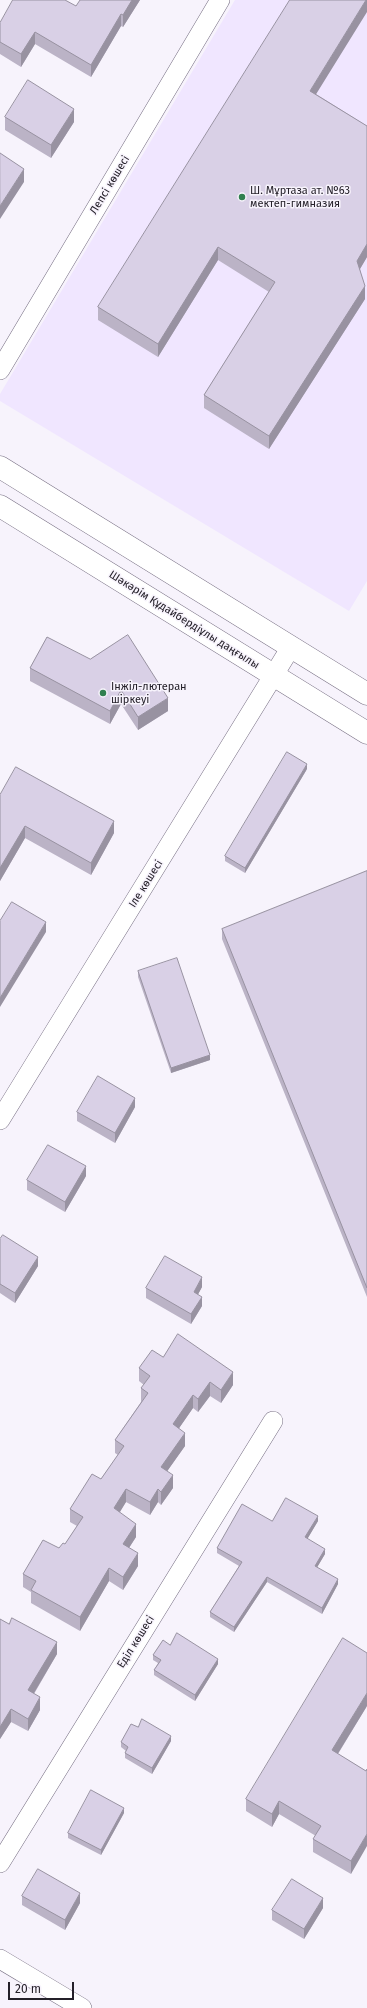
<!DOCTYPE html>
<html>
<head>
<meta charset="utf-8">
<style>
	body { margin:0 }
	#map { position:relative; width:367px; height:2008px; overflow:hidden; background:#f7f3fc; font-family:"Fira Sans",sans-serif }
	canvas { display:block }
	.scale { position:absolute; left:8px; top:1982px; width:66px; height:18px; box-sizing:border-box; border:2px solid #242029; border-top:0; padding-left:5px; font-size:12px; line-height:14px; white-space:nowrap; color:#242029; -webkit-text-stroke:3px #f7f3fc; paint-order:stroke }
</style>
</head>
<body>
<div id="map">
<canvas width="367" height="2008"></canvas>
<div class="scale">20 m</div>
</div>
<script>
const context = document.querySelector('canvas').getContext('2d');
context.lineJoin = 'round';
function paint(path, color) {
  context.fillStyle = color;
  context.fill(path, 'evenodd');
}
function strokePath(path, color, width, dash) {
  context.strokeStyle = color;
  context.lineWidth = width;
  context.lineCap = dash ? 'butt' : 'round';
  context.setLineDash(dash || []);
  context.stroke(path);
}
function write(font, color, halo, rows, align = 'center') {
  context.font = font + ' "Fira Sans",sans-serif';
  context.lineWidth = 3;
  context.setLineDash([]);
  context.textBaseline = 'middle';
  context.strokeStyle = halo;
  context.fillStyle = color;
  for (const [text, x, y, turn = 0] of rows) {
    context.save();
    context.translate(x, y);
    context.rotate((+turn || 0) * Math.PI / 180);
    context.textAlign = isNaN(turn) ? turn : align;
    if (halo) context.strokeText(text, 0, 0);
    context.fillText(text, 0, 0);
    context.restore();
  }
}
paint(new Path2D(`
	M235,0H367V581L349,611L0,401V394Z`), '#f0e6ff');
const minor = new Path2D(`
	M0,370L220,0
	M0,1120L291,647
	M0,1863L273,1421
	M0,1959L82,2008`);
const secondary = new Path2D(`
	M0,467L367,694
	M0,506L367,733`);
strokePath(minor, '#766e82', 20);
strokePath(secondary, '#766e82', 23);
strokePath(minor, '#fff', 19);
strokePath(secondary, '#fff', 22);
paint(new Path2D(`
	M140,0L123,27L121,26L91,77L35,44L21,67L0,54V23L76,6Z
	M316,94L367,126V257L360,269L365,299L269,449L204,408V395L269,292L218,260L158,357L98,320V307Z
	M5,117L74,122L51,158L5,130Z
	M47,637L168,711L138,730L121,704L110,724L30,681V668Z
	M307,769L245,873L225,861V856Z
	M0,795L114,833L91,875L25,838L0,881Z
	M367,871V1297L222,939V929Z
	M138,971L210,1060L171,1073L138,977Z
	M135,1107L115,1143L77,1121V1112Z
	M86,1176L65,1212L27,1190V1180Z
	M0,1239L38,1266L15,1303L0,1293Z
	M202,1287L198,1294L202,1306L191,1324L146,1298V1288Z
	M163,1357L233,1385L221,1403L210,1396L198,1412L193,1408L179,1428L185,1446L167,1471L173,1488L161,1505L158,1502L150,1515L126,1502L119,1512L136,1537L129,1548L138,1566L123,1590L109,1581L80,1631L31,1603V1592L23,1587V1574L65,1544L77,1526L70,1522V1509L101,1479L118,1455L115,1453V1440L141,1402V1388L144,1385L139,1381V1368Z
	M272,1521H318L307,1539L325,1554L317,1567L338,1584L322,1614L267,1582L234,1632L210,1617V1612L239,1566L217,1553V1548Z
	M0,1619L57,1654L34,1694L40,1710L28,1731L11,1722L0,1739Z
	M170,1645L218,1664L195,1701L154,1675V1670L158,1663L153,1660V1655Z
	M367,1706L338,1754L366,1771L351,1874L313,1852V1839L316,1836L279,1814L272,1827L246,1811V1799Z
	M138,1727L171,1741L152,1774L125,1758V1753L126,1751L121,1747V1742Z
	M124,1813L101,1855L68,1838V1833Z
	M22,1896L80,1903L65,1930L22,1905Z
	M323,1908L304,1939L272,1920V1910Z`), '#bbb3c6');
paint(new Path2D(`
	M132,0H140L123,27V15Z
	M366,0H367V12L310,104V91Z
	M121,14V26L91,77V65Z
	M35,32V44L21,67V54Z
	M74,109V122L51,158V145Z
	M24,169V182L0,219V206Z
	M367,244V257L357,274V261Z
	M218,247V260L158,357V344Z
	M365,286V299L269,449V436Z
	M121,690V704L110,724V711Z
	M168,698V711L138,730V717Z
	M307,764V769L245,873V868Z
	M114,821V833L91,875V863Z
	M25,826V838L0,881V868Z
	M46,922V932L0,1007V998Z
	M210,1055V1060L171,1073V1068Z
	M135,1098V1107L115,1143V1133Z
	M86,1166V1176L65,1212V1202Z
	M38,1257V1266L15,1303V1293Z
	M202,1277V1287L194,1302V1292Z
	M202,1297V1306L191,1324V1314Z
	M233,1372V1385L221,1403V1390Z
	M210,1382V1396L198,1412V1399Z
	M193,1395V1408L173,1437V1424Z
	M185,1433V1446L161,1480V1467Z
	M173,1475V1488L161,1505V1492Z
	M126,1489V1502L114,1522V1508Z
	M158,1489V1502L150,1515V1502Z
	M318,1516V1521L305,1543V1537Z
	M136,1524V1537L123,1557V1544Z
	M325,1549V1554L315,1571V1566Z
	M138,1553V1566L123,1590V1577Z
	M109,1568V1581L80,1631V1617Z
	M267,1577V1582L234,1632V1627Z
	M338,1579V1584L322,1614V1608Z
	M57,1642V1654L28,1703V1690Z
	M218,1659V1664L195,1701V1695Z
	M367,1693V1706L332,1763V1750Z
	M40,1697V1710L28,1731V1719Z
	M11,1709V1722L0,1739V1727Z
	M171,1736V1741L152,1774V1768Z
	M279,1801V1814L272,1827V1814Z
	M124,1808V1813L101,1855V1850Z
	M367,1834V1846L351,1874V1861Z
	M80,1893V1903L65,1930V1920Z
	M323,1898V1908L304,1939V1929Z`), '#9892a1');
const building = new Path2D(`
	M13,0H65L76,6L80,0H132L123,15L121,14L91,65L35,32L21,54L0,42V23Z
	M290,0H366L310,91L367,126V244L357,261L365,286L269,436L204,395L275,282L218,247L158,344L98,307Z
	M28,80L74,109L51,145L5,117Z
	M0,153L24,169L0,206Z
	M128,635L168,698L138,717L121,690L110,711L30,668L47,637L90,659Z
	M287,752L307,764L245,868L225,856Z
	M16,767L114,821L91,863L25,826L0,868V795Z
	M367,871V1288L222,929Z
	M12,902L46,922L0,998V921Z
	M177,958L210,1055L171,1068L138,971Z
	M98,1076L135,1098L115,1133L77,1112Z
	M48,1145L86,1166L65,1202L27,1180Z
	M3,1235L38,1257L15,1293L0,1284V1239Z
	M165,1256L202,1277L194,1292L202,1297L191,1314L146,1288Z
	M178,1334L233,1372L221,1390L210,1382L198,1399L193,1395L173,1424L185,1433L161,1467L173,1475L161,1492L158,1489L150,1502L126,1489L114,1508L136,1524L123,1544L138,1553L123,1577L109,1568L80,1617L31,1590L36,1581L23,1574L43,1540L59,1548L63,1543L65,1544L83,1517L70,1509L92,1474L101,1479L124,1446L115,1440L148,1393L141,1388L150,1376L139,1368L152,1350L163,1357Z
	M286,1498L318,1516L305,1537L325,1549L315,1566L338,1579L322,1608L267,1577L234,1627L210,1612L242,1562L217,1548L242,1504L272,1521Z
	M12,1618L57,1642L28,1690L40,1697L28,1719L11,1709L0,1727V1619L9,1624Z
	M177,1633L218,1659L195,1695L154,1670L161,1660L153,1655L163,1640L170,1645Z
	M343,1638L367,1653V1693L332,1750L366,1771L367,1769V1834L351,1861L313,1839L321,1826L279,1801L272,1814L246,1799Z
	M142,1719L171,1736L152,1768L125,1753L128,1747L121,1742L131,1724L138,1727Z
	M91,1790L124,1808L101,1850L68,1833Z
	M38,1869L80,1893L65,1920L22,1896Z
	M292,1879L323,1898L304,1929L272,1910Z`);
paint(building, '#d9d0e6');
strokePath(building, '#9892a1', 1);
for (const [x, y, r, color] of [
	[242,197,4,"#307f4f"],
	[103,693,4,"#307f4f"]
]) {
  const dot = new Path2D();
  dot.arc(x, y, r, 0, 2 * Math.PI);
  context.fillStyle = color;
  context.fill(dot);
  strokePath(dot, '#f7f3fc', 1.5);
}
write('11px', '#242029', '#f7f3fc', [
	["Лепсі көшесі",110,185,-59],
	["Шәкәрім Құдайбердіұлы даңғылы",184,620,32],
	["Іле көшесі",146,884,-58],
	["Еділ көшесі",136,1642,-58]
]);
write('11px', '#242029', '#f7f3fc', [
	["Ш. Мұртаза ат. №63",250,191],
	["мектеп-гимназия",250,204],
	["Інжіл-лютеран",111,687],
	["шіркеуі",111,700]
], 'left');
</script>
</body>
</html>
